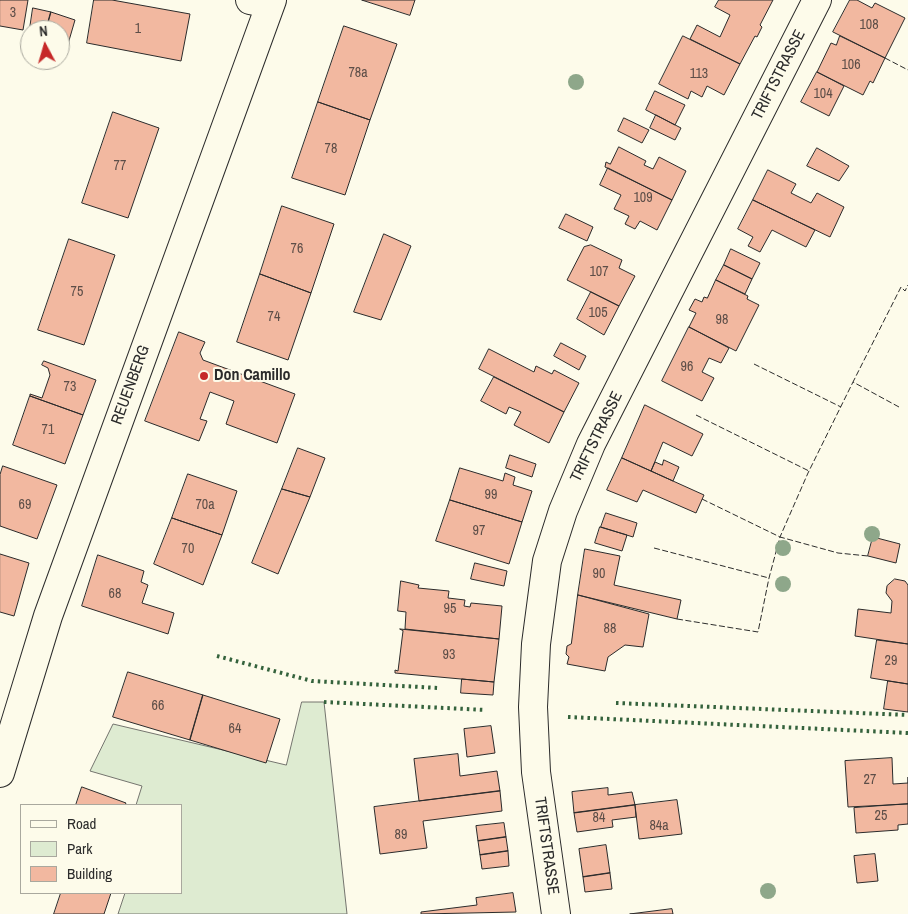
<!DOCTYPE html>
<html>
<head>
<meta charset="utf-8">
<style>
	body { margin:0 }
	#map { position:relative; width:908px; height:914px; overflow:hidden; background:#fdfbea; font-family:"Archivo Narrow",sans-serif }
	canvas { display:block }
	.legend { position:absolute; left:20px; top:804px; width:162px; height:90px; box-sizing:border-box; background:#fdfbea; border:1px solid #a9a89e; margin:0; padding:6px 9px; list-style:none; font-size:15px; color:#2b2b2b }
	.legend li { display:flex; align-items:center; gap:10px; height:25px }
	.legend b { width:25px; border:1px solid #a9a89e }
	.north { position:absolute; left:20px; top:20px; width:50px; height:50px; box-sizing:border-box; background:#fdfbea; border:1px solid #a9a89e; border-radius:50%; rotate:354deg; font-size:14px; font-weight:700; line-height:20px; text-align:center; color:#2b2b2b }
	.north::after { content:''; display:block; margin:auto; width:18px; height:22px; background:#c62828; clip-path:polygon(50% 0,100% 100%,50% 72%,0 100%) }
</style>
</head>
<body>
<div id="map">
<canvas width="908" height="914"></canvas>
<ul class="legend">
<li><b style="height:6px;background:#fdfbea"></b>Road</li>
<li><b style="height:14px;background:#deebd1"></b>Park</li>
<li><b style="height:14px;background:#f2b8a0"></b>Building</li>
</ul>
<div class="north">N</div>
</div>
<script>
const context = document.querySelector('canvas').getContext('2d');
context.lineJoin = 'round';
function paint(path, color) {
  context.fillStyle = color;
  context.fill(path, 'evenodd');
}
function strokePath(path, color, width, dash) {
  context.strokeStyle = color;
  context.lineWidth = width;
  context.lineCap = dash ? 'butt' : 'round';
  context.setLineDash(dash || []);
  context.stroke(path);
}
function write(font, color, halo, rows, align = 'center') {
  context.font = font + ' "Archivo Narrow",sans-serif';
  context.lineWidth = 4;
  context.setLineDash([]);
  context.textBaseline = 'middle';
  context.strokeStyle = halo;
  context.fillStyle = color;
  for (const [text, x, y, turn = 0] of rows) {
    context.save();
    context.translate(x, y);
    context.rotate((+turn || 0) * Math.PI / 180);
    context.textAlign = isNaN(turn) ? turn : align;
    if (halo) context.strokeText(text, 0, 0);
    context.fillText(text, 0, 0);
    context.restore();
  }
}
const green = new Path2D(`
	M302,702H324L347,914H118L125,893H181V805H136L142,786L90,771L113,724L286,765Z`);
paint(green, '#deebd1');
strokePath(green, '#74746e', 1);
const building = new Path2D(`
	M0,0H28L23,30L0,26Z
	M94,0H112L190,14L181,61L87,43Z
	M362,0H415L410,15Z
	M719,0H773L760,25L762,27L757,37L755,36L740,64L690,39L697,25L720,37L730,15L715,7Z
	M850,0H857L872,8L875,3L905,18L885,58L833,32Z
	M33,8L51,12L46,30H30V35H29Z
	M51,12L75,20L68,44L60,41V30H46Z
	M344,26L397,44L370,120L318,102Z
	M683,36L740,64L724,95L707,86L702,97L691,91L688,99L659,84Z
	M840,36L885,58L873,83L870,81L863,95L817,72L831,43L836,45Z
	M817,72L844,86L829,116L801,102Z
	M655,91L685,105L675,125L646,110Z
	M318,102L370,120L345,195L292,178Z
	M113,112L159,128L128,218L82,203Z
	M656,115L681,128L675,140L650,128Z
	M624,118L649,130L642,143L618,131Z
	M619,147L646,161L644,165L653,169L659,157L686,171L672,200L605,167L606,162L610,164Z
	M817,148L849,166L839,181L807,166Z
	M608,168L672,200L657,230L640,221L635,229L625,224L629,216L614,209L621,195L600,185Z
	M768,170L796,184L791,193L811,203L817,193L844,207L830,237L753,200Z
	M753,200L815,230L806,247L772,230L760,252L748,246L753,237L738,229Z
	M282,206L334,224L311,293L260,274Z
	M566,214L593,227L587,241L559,228Z
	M384,234L411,246L381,320L354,312Z
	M69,239L115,255L84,345L38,330Z
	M591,245L622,260L619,268L635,276L619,306L567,280L584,247Z
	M731,249L760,263L752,279L724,265Z
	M724,265L752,279L745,294L716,280Z
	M260,274L311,293L288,360L237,342Z
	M716,280L748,296L747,299L759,305L736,351L689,327L696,313L689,310L695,299L702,302L704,297L707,298Z
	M591,292L619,306L604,335L577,319Z
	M689,327L729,348L721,363L709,358L702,372L714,378L702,401L662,381Z
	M179,332L205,342L200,353L203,360L295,394L277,443L226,424L234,401L210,392L200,419L207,421L199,441L145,421Z
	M561,343L586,356L579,370L554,356Z
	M489,349L534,372L536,366L552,374L554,370L579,383L564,412L479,369Z
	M44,361L96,380L83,415L30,396V394L42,398L50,375L48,368L42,365Z
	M494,377L564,412L549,443L514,425L521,412L509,407L506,414L481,401Z
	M30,396L83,415L65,464L13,445Z
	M645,405L703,434L692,456L663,442L651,471L622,458Z
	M298,448L325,458L310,497L282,489Z
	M510,455L536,464L532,477L506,468Z
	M622,458L704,495L696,513L643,490L637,502L607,490Z
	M664,460L679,467L673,481L651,471L655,462L662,465Z
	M3,466L57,485L37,539L0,526V475Z
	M460,468L503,481L505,473L515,477L513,485L532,491L522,522L450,500Z
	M188,474L237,491L222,535L172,518Z
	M282,489L310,497L278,574L252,563Z
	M450,500L522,522L509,564L436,541Z
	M606,513L637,523L633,537L601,527Z
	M172,518L222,535L203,585L154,564Z
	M600,527L627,535L622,551L595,543Z
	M873,537L900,544L896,563L868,556Z
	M585,549L620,556L614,585L681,600L677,619L578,595Z
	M0,554L29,563L14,616L0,612Z
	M98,555L144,571L141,582L148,585L142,603L174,613L168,634L82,606Z
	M475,563L507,571L504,586L471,579Z
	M895,579L905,581L908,585V644L855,636L858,609L891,613L892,601L886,593L887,586Z
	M401,581L419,585L418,588L449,591L448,598L465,600L464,606L470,607L471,603L502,606L499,639L405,629L406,612L398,611Z
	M578,595L649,614L643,647L625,645L608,657L605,671L567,664L569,657L566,654L567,646L571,644Z
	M400,629L499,639L494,682L395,673V670L398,671L403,631Z
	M877,640L908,644V684L871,678Z
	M128,672L203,695L190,740L113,717Z
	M462,679L494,682L493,695L461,693Z
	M888,681L908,684V712L884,709Z
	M203,695L280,719L266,763L190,740Z
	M491,726L495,753L467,757L464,729Z
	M458,754L460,776L497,771L500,791L419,801L414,759Z
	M892,758L893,784L908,783V777V804L848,807L845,761Z
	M82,787L126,803L125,805H76Z
	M608,788V795L632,792L635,805L574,813L572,792Z
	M500,791L502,811L423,821L427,848L380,854L374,807Z
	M677,800L682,834L639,839L635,805Z
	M908,804V824L898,825V830L856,833L854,808Z
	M635,805L636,817L612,820L613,827L577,832L574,813Z
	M504,823L506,837L478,841L476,826Z
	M506,837L508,851L480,855L478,841Z
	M606,845L610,873L583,877L579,849Z
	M508,851L509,866L482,869L480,855Z
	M875,854L878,881L857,883L854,856Z
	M610,873L612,889L585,892L583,877Z
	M61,893H111L104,914H54Z
	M513,893L516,912L421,914V912L477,905L476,898Z
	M672,909L673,914H630Z`);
paint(building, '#f2b8a0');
strokePath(building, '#2b2b2b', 1);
const minor = new Path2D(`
	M250,0L270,4
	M556,914L536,772L533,707L536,644L547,561L563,511L591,444L817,0`);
const major = new Path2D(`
	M0,773L48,616L272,0`);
strokePath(minor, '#2b2b2b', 30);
strokePath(major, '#2b2b2b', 30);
strokePath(minor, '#fdfbea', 28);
strokePath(major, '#fdfbea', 28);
strokePath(new Path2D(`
	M217,656L312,681L438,688
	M324,702L486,710
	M616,703L908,715
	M568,717L908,733`), '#34623c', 4, [2.5, 4]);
strokePath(new Path2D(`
	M885,58L908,70
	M754,364L841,407
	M899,407L853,382L901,287L905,291L908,285
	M696,415L809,471
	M702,499L780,537L808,473L853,382
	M654,548L769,578
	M677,619L758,632L769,578L780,537L838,553L868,556`), '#2b2b2b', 1, [6, 2.5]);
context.fillStyle = '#8ea78a';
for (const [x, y] of [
	[576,82],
	[872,534],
	[783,548],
	[783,584],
	[768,891]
]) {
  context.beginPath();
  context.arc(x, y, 8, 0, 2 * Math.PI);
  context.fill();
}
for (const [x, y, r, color] of [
	[204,376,5,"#c62828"]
]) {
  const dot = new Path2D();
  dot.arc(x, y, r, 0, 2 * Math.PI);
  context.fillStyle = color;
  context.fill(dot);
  strokePath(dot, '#fdfbea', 2);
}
write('14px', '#5d4e48', null, [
	["3",13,13],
	["108",869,25],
	["1",138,29],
	["106",851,65],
	["78a",358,73],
	["113",699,74],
	["104",823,94],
	["78",331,149],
	["77",120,166],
	["109",643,198],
	["76",297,249],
	["107",599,272],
	["75",77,292],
	["105",598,313],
	["74",274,317],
	["98",722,320],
	["96",687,367],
	["73",70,387],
	["71",48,430],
	["99",491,495],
	["69",25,505],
	["70a",205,505],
	["97",479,531],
	["70",188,549],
	["90",599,574],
	["68",115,594],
	["95",450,609],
	["88",610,629],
	["93",449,655],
	["29",891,661],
	["66",158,706],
	["64",235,729],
	["27",870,780],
	["25",881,816],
	["84",599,818],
	["84a",659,826],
	["89",401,835]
]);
write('16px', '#2b2b2b', '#fdfbea', [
	["TRIFTSTRASSE",779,75,-63],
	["REUENBERG",131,385,-70],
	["TRIFTSTRASSE",597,437,-64],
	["TRIFTSTRASSE",546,846,82]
]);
write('bold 16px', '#2b2b2b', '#fdfbea', [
	["Don Camillo",214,376]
], 'left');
</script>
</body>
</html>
